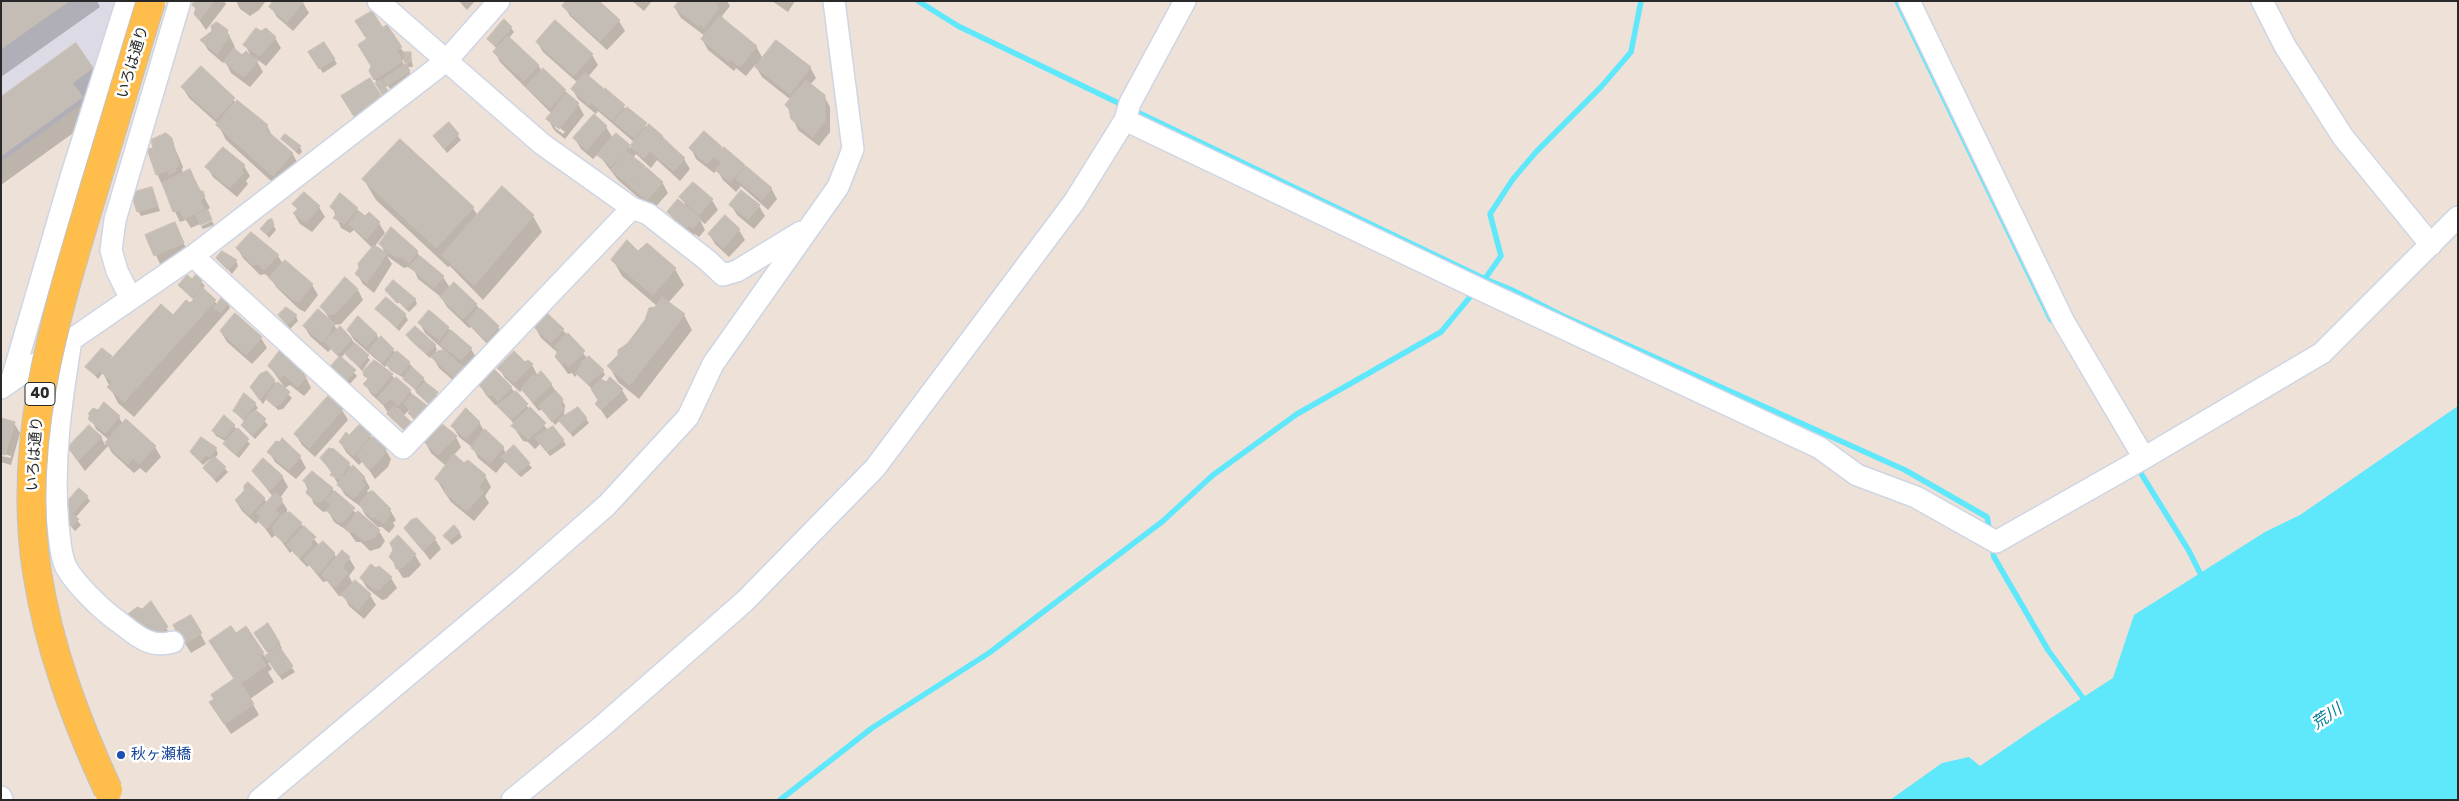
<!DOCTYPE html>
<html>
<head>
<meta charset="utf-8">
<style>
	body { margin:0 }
	#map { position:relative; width:2459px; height:801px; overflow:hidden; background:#ede1d8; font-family:Rubik,sans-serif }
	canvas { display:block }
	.frame { position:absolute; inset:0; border:2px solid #292929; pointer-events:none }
</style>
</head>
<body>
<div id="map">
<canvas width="2459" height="801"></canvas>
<div class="frame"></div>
</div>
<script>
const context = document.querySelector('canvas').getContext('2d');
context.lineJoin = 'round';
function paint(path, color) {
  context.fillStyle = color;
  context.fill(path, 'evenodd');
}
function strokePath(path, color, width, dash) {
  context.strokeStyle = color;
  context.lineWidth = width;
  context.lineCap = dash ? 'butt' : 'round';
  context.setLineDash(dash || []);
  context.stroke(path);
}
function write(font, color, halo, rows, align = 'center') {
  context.font = font + ' Rubik,"Noto Sans JP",sans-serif';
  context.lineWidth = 5;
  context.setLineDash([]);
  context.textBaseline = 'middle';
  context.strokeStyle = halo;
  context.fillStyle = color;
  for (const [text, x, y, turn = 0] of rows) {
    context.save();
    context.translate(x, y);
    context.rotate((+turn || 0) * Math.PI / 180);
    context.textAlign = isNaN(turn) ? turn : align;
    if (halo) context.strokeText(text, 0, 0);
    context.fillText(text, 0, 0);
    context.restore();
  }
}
paint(new Path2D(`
	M1,1H121L89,99L1,162Z`), '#dcdae4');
paint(new Path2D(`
	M2458,406V800H1890L1942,763L1969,757L1980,766L2034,729L2113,678L2134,615L2265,532L2300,515Z`), '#5fe7fb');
paint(new Path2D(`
	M1,1H97L100,7L1,77Z
	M196,1H224L226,4L206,30L195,14L197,11L193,5Z
	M236,1H266L259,10L250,16L240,9Z
	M302,1L309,13L293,31L277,17L271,7Z
	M459,1H475L467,10Z
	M632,1H652L644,11Z
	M681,1H727L730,6L722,16L724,20L756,46L763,59L810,67L816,78L810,85L824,96L830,107V132L819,146L798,130L787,105L791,100L762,77L755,65L746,76L736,68L734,71L708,50L702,39L705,36L681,18L675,8Z
	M772,1H795L788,12Z
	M564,6L619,21L625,31L607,50L570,16Z
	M357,22L383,30L405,53H410L413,67H406L412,76L391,90L388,86L380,88L370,71L372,66L368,39ZM406,58L407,65L405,66L402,61Z
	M555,22L592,55L598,65L588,77L648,128L662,136L684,159L690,169L680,181L657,160L651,168L636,154L633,158L662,182L668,193L653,210L618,180L598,154L593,159L581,149L575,139L594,116L606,127L613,138L631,148L635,143L598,111L596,114L578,99L572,89L578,83L543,52L537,42Z
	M511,28L514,32L509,38L538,65L542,71L565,91L578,104L584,115L565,139L554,130L548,119L552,114L500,62L495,52L497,49L488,39ZM555,124L565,132L563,134L555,128Z
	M227,31L235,47L233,49L242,57H252L245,45L261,32L275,38L281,48L266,66L255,58L263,72L250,87L231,73L225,61L223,63L208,50L202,40Z
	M309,52L334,59L337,64L323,73Z
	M92,68L104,89L94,118L1,185V98Z
	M201,68L236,103L267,126L273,137L292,153L301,169L282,191L226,140L218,124L189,98L183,88Z
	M449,124L461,140L447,153L434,136Z
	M171,139L183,167L182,169L183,174L190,171L210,208L207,210L211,219L191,228L186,220L180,222L157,174Z
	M282,139L300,147L302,152L299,155Z
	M691,148H721L771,188L777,199L768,210L741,186L736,192L723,180L717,170L714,173L696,159Z
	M244,166L250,176L246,181L248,184L237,197L213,177L207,167Z
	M364,180L473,208L478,216H533L542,232L483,300L450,266L448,267L376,200Z
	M152,188L160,211L141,216L138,211Z
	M340,195L357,209L360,214L379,223L385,233L375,246L386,254L381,245L417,252L421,259L443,277L450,288L476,305L498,327L504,337L493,350L471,327L469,328L447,307L441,297L418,279L415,272L408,267L404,268L387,256L392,264L374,293L363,284L357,274L373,249L354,230L350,233L341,228L332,207Z
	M681,197L712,200L718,210L705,224L700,220L705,230L699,237L695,234L692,238L675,223L669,212L687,208Z
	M294,204L319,207L325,217L312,232L300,224L294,214L298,211Z
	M731,205L759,206L765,216L754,229L737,215Z
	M271,220L276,230L269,238L262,229Z
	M212,221L214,225L203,229L201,226Z
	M174,224L189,254L161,266L147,236Z
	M739,230L745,240L729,257L715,244L709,234Z
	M647,245L675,269L684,285L668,303L684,315L692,330L639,399L618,382L609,366L657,306L622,276L613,260L638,252Z
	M237,248L278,256L283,264L312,285L318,295L305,312L299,309L277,288L271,279L265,274L260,275L243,258Z
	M218,258L236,261L238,266L232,274Z
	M196,276L205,286L202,289L218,305L228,303L230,308L134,417L118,403L103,373L98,379L87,367L111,357L112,360L190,305L194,300L179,285L192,281Z
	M358,290L363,300L341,324L334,325L338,331L351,339L370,360L362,371L346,352L341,358L357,376L348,386L334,372L340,358L331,349L328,352L310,336L304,326L330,320L322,307Z
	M386,290L415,299L417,304L409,312Z
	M377,309L405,315L408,320L399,331Z
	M280,316H296L298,321L290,329Z
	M420,323L448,328L471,349L477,359L468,369L463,366L471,381L464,390L439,368L432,356L430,358L410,340L407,336L435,345L437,350L435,352L445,351L425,333Z
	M535,327L563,330L588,359L603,371L605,375L600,380L607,383L610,379L622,390L628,400L607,419L597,404L599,401L592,389L577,374L575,377L572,373L568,374L556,357L558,353L541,338Z
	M348,330L376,334L379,339L409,363L440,398L432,408L404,378L390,370L387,364L385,367L354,340Z
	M221,332L261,338L267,348L252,364L227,342Z
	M525,364L532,365L538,376L551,384L565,405L564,416L578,409L586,419L589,423L573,437L560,420L555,425L542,409L539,411L522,390L520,392L505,378L499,368Z
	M269,366L303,371L311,388L304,396L290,385L285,388Z
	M365,375H392L395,380L410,391L413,396L419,425L409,410L403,416L414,428L407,433L392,419L383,405L371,394L365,384L368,380ZM397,408L403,414L402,415L395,410Z
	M274,381L292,398L283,409L278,410L267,398L263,404L255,394Z
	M480,385L511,388L548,430L563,440L566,445L550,456L540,444L535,449L528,442L523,441L513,426L514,424L498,405H495L486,395Z
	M255,404L258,408L255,411L268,425L255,439L245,429L242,425L245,422L234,411Z
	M342,410L348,420L315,457L302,445L296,435Z
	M89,414L119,417L123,425L155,447L161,457L146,473L140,468L134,473L112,453L108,446L85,471L68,448L101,437L105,445L109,440L96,429Z
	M479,422L484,431L503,447L506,454L514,447L532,468L521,477L505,462L496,473L478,458L473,448L459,437L453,427Z
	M14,423L20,433L11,465L1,462V456L11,458V456L1,453Z
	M234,426L250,444L239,458L228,449L225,444L227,442L216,436L213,431Z
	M370,436L385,449L391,459L388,467L375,479L363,461L359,465L346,452L340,442L349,437Z
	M456,437L461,447L453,456L485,476L491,487L485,496L489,503L474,521L451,502L443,490L437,480L446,466L431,453L425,442Z
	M216,449L218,454L215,458L228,472L217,483L204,468L212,460L210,459L203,465L191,453Z
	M269,452L300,457L306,468L296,479L275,462Z
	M322,458L349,464L352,469L364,477L370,488L367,491L369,494L390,510L396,520L393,523L395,526L389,533L382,527H378L366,516L361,507L345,495Z
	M253,471L282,476L288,487L280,498L287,509V514L301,524L319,545L334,554L337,558H349L355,568L349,576L353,584L355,582L370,595L376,605L364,619L349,606L344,596H339L327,581L323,582L309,565L307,567L292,551L290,553L276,534L272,538L259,520L256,524L242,511L236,501L264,498L267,504L273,497Z
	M304,481L332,489L357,514L379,531L385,541L380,548L370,551L361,542H356L348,531L334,522L328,511L323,512L314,504Z
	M87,497L90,501L75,518L81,525L75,531L66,521L65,506Z
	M417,519L435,539L441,549L430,560L406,528Z
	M459,532L462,537L452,545L444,536Z
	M398,537L415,555L421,565L409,577L403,578L390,557L395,550Z
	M361,578H391L397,588L386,599L382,600L367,588Z
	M151,603L172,638L158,648L142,611Z
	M190,616L206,644L191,653L174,626Z
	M245,627L265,657L269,654L258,638L279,643L282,648L280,650L295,672L282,680L270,662L268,663L272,669L268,672L274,682L250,699L259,715L231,734L217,713L213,695L235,680V634Z`), '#0003');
strokePath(new Path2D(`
	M918,1L958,26L1485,279L1512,290L1563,316L1905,470L1987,517L1990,532
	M1897,1L2051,320
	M1484,280L1501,256L1490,214L1513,179L1536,152L1601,87L1631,52L1641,1
	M2137,467L2189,551L2203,579
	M1992,546L1994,557L2048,650L2086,702
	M780,800L872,728L989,653L1163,521L1213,475L1297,414L1441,332L1475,291`), '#5fe7fb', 5.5);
const building = new Path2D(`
	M1,1H69L1,49Z
	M195,1H214L199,20L194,14L196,8L192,5Z
	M273,1H304L287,22L269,7Z
	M566,1H599L620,20L600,41L562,6Z
	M679,1H720L716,6L719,8L704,28L700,24L698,26L674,7Z
	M372,11L383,28L366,38L355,21Z
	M720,16L757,46L740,67L730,59L728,61L701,39Z
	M504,19L512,27L495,46L487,39Z
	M555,20L593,54L574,76L536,42Z
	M217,22L228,30L227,33L230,36L217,54L200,40L212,31L211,26Z
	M387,25L402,47L396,50L403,61L374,80L369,71L371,66L358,45Z
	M256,28L261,31L266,28L276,37L260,56L243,45Z
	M508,36L539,65L524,81L493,52Z
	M776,40L811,67L790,94L755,67Z
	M324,42L335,59L319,69L308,52Z
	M76,43L93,68L72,83L83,97L1,156V97Z
	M234,48L242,55L246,51L258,61L244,77L224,62Z
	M404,52H411V62L405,63Z
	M406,64L410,71L387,86L383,80Z
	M201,66L235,98L216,119L181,87Z
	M543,68L566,90L550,108L526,87Z
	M585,73L603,88L589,105L571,89Z
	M370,78L383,99L355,118L341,96Z
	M381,80L390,94L384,98L375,83Z
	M806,80L825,95V121L812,137L791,119L789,109L785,105Z
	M605,88L625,105L612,120L592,103Z
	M567,93L579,103L559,129L546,119Z
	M237,100L268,125L265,129L293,153L273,176L216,125Z
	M627,107L647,123L634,138L614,121Z
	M594,114L607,126L587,150L573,138Z
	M449,122L459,134L444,149L433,136Z
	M649,124L663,136L644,158L630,146Z
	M704,131L722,147L707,164L689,148Z
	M166,133L172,138L179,166L175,168L176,171L169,175V170L156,175L147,149L153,148L151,140Z
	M616,133L630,145L611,166L597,155Z
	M285,134L301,146L296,151L281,139Z
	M663,138L685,158L674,171L651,152Z
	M400,139L474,207L436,248L362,179Z
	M223,147L245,165L241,170L243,173L230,188L205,167Z
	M724,147L745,165L730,182L715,170L721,163L715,157Z
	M626,151L645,166L629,185L611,170Z
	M746,166L772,188L762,200L736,179Z
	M646,167L663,182L647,200L630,186Z
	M190,169L200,191H203L205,197L200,200L204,209L184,219L180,210L173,212L162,183Z
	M693,182L713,199L699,215L679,197Z
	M502,186L534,215L474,286L442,255Z
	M152,187L158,206L137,212L131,193Z
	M741,190L760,205L748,219L729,205Z
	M304,192L320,206L306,223L293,213L298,209L292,204Z
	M340,193L358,208L344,224L333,218L337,213L330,207Z
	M678,199L701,219L693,228L689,225L686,228L667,212Z
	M208,210L212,220L200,225L196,215Z
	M359,211L365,216L369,212L380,222L367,239L349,224Z
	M725,215L740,229L723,248L708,234Z
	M272,219L274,225L266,234L260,229L268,220Z
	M175,222L184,243L154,256L145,235Z
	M391,227L418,251L409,263L402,257L397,258L379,244Z
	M251,232L279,255L264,270L259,264L253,265L236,248Z
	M627,240L638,251L647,243L676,268L653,295L611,260Z
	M374,245L387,253L367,283L355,274L359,268L358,264Z
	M222,251L237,260L228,270L216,258Z
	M420,256L444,276L434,288L411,268L410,266Z
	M285,260L313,284L299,302L292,299L269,278Z
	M196,274L203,280L199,285L202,287L192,298L178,285L187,275L192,279Z
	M345,277L358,289L335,314L329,315L320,307Z
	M393,280L416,299L408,307L405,308L400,302L397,303L385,290Z
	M454,282L477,304L463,319L440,297Z
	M203,288L216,300L124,402L107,387L112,382L100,371L161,304L173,315L186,300L190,303Z
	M222,297L229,302L221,313L214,308Z
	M386,297L406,314L396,327L375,309Z
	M662,297L685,314L630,385L607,366L618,355V350L628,343L645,320L649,308L655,307Z
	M286,307L297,315L287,325L278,315Z
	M318,309L334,323L330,330L331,332L322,342L303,326Z
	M478,309H481L499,326L487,341L467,322Z
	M429,310L449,327L439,340L418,323Z
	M235,313L262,337L246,355L220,331Z
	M547,313L564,329L551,343L534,327Z
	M358,316L377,334L366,347L347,330Z
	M340,326L352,339L337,355L325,342Z
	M415,326L436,345L426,354L406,335Z
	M451,330L472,348L461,360L440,344Z
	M568,333L585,351L569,367L565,363L561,364L555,357L558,350L555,346Z
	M381,336L394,349L382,363L369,350Z
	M355,343L369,355L359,367L345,354Z
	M102,348L112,356L95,375L85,367Z
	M280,350L304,371L301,374L306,377L298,387L284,375L280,378L268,366Z
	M444,350L466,370L458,381L431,357L438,351Z
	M397,351L410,362L400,375L386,365Z
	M514,351L525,362L528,360L533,364L514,383L497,368Z
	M340,356L356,370L345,382L330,367Z
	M589,356L604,370L588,384L575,373L582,365L581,363Z
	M374,360L393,374L375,394L363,384L369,378L364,376L363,371Z
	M412,367L424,378L415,389L403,379Z
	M494,369L512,387L498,401L493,395H488L479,385Z
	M267,371L275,380L260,400L250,387L260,374Z
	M541,371L552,384L533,402L521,389L532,376H536Z
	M396,377L411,390L398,406L391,398L384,404L378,398Z
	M610,377L623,389L601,410L595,404L598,400L591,389L601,379L606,382Z
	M278,382L290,392L280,404L274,406L267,400V395Z
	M425,382L438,392L429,404L416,392Z
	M516,391L528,404L511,420L497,406Z
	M556,391L563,399L561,405L563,410L552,422L539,406Z
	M244,393L256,403L243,419L233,411Z
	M412,394L429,407L415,420L408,413L410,410L404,404Z
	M328,396L343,409L309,448L294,434Z
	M104,402L120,416L105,433L88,419L90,415L88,414L93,408L98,410Z
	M394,406L412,423L404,429L387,414Z
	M530,407L546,423L529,439L511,426Z
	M578,407L587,418L570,433L558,420Z
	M466,408L480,422L466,439L451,426Z
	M257,411L266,419L252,436L241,425L251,413Z
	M224,415L235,425L224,438L212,431Z
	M1,418L15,422L5,455L1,454Z
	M126,419L156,446L139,464L133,458L128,464L105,443Z
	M441,423L457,436L438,455L424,442Z
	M360,424L371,435L353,456L339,442L346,432L349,435Z
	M89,425L102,437L78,461L75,455L67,448Z
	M553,426L564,440L547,452L535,438Z
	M238,428L249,439L236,454L223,444Z
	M485,429L504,447L490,463L471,448Z
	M201,437L217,448L209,457L206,455L200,461L190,452Z
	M372,437H375L386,448L383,456L372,468L368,469L357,455Z
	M282,438L301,456L289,470L267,452L276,441L280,442Z
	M514,445L530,463L518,473L501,457Z
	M329,448L334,449L350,463L339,479L330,475L332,472L320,458Z
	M454,454L464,463L468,460L486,475L479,487L484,492L467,511L444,492L445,487L435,479Z
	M214,456L226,467L214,479L203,468Z
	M263,458L283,476L272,489L269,490L252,471Z
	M353,465L365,477L361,481L365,485L354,498L337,485Z
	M312,471L333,488L321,502H316L306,493L309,486L303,481Z
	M248,482L265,498L249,515L235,500L244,491V486Z
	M79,488L88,496L72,514L79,519L72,527L65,521L64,505Z
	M335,491L355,508L344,521L338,522L327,511L331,504L326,500Z
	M370,491H373L391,509L388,512L390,515L383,523L375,517H371L359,505Z
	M275,493L282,498V503L275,510L279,514L266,529L258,521L261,517L257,513Z
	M358,511L380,530L374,538L364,541L354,532H349L345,529Z
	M290,512L302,523L284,543L275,535L272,527L283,514Z
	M417,518L436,538L423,551L404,528L411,520Z
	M454,525L460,532L449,541L443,536Z
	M304,526L316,537L311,542V546L299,558L287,545Z
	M398,535L416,554L403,567L396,569L394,562L389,557L393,550L390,543Z
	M323,541L335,553L320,572H316L305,561V558Z
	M342,550L350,557L342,568L348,573L337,586H332L322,575Z
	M371,564L376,568L379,566L392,577L380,589L375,590L360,578Z
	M355,580L371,594L358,610L341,595Z
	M151,601L168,627L152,638L128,618V614L137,607L142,609Z
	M191,615L202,633L184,644L173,625Z
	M268,623L280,643L267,652L254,633Z
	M231,626L236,633L246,626L264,653L260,656L266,666L238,685L209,641Z
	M279,646L293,666L279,676L265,656Z
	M234,679L238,686L241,684L254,704L224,724L209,702L214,699L211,695Z`);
paint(building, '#c4bdb5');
strokePath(building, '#c8bdb2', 1);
const minor = new Path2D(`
	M378,1L542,144L632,208L648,214L707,260L723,275L737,271L801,232
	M1909,1L2064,322L2144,458
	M2262,1L2285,46L2343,137L2431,245
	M1125,120L1490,294L1820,448L1857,475L1916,497L1996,542L2144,458L2322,353L2458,217
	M193,256L403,448L632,208
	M131,299L117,271L111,250L115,220L180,1
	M71,340C61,402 52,463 58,526C60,539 60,555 66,567C75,584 103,611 119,622C136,635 150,649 173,642
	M12,379L71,177L127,1
	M1,388L193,256L446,61L499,1
	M1,797L2,800
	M259,800L519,582L607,505L688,417L713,364L838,187L853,149L834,1
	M512,800L600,728L745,601L875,468L1074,202L1125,120L1130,103L1185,1`);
strokePath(minor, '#ced5e4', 24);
strokePath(minor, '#fff', 21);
const majorBridge = new Path2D(`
	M108,790C76,720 49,649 37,572C17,446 53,325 89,206C110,137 130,69 151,1`);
strokePath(majorBridge, '#c3c3c3', 30, []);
strokePath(majorBridge, '#ffbd4b', 28);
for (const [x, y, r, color] of [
	[121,755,5,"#1a4fb4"]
]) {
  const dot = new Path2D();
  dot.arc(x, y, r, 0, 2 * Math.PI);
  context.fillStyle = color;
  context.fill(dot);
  strokePath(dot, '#fff', 2);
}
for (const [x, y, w] of [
	[40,394,30]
]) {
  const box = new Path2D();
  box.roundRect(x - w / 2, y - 11.5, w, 23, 4);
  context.fillStyle = '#fff';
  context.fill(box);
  strokePath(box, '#292929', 1);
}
write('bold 14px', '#292929', null, [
	["40",40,394]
]);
write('15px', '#292929', '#fff', [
	["いろは通り",133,62,-73],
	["いろは通り",35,454,-86]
]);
write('15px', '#164399', '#fff', [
	["秋ヶ瀬橋",131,755]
], 'left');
write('italic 16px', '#017d9e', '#fff', [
	["荒川",2327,717,-34]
]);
</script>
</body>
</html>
